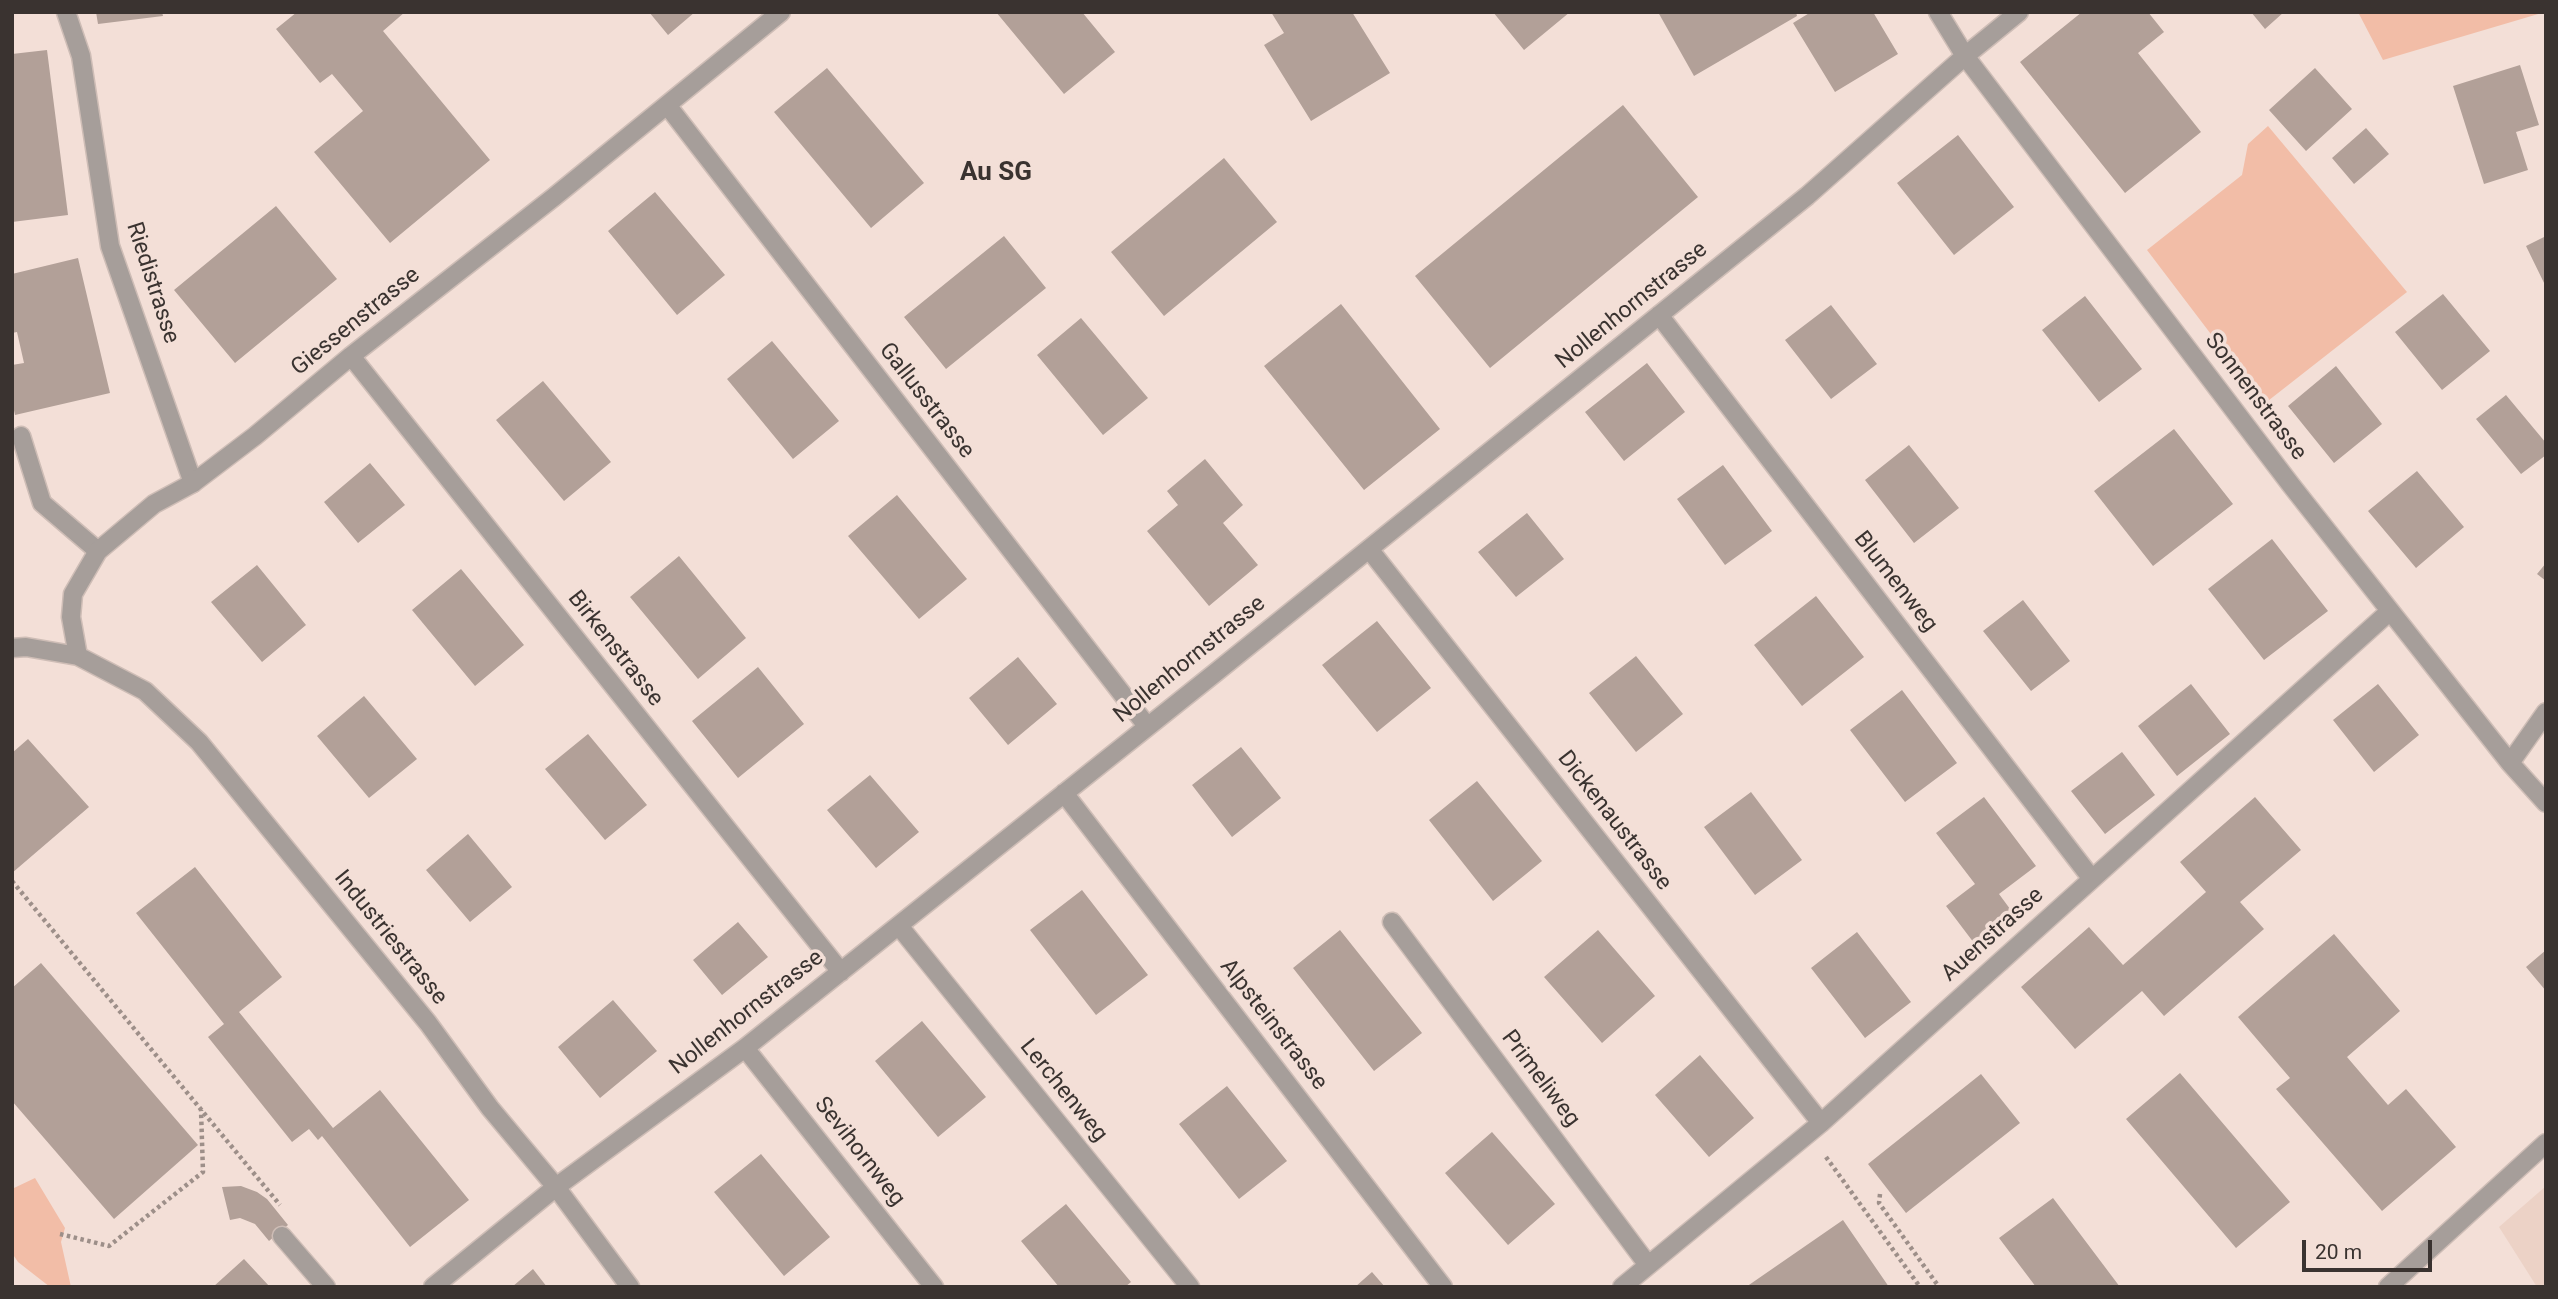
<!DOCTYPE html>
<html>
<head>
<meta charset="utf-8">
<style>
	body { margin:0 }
	#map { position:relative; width:2558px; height:1299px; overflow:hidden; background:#f3dfd7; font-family:Roboto,sans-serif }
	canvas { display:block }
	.frame { position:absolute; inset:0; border:14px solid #3a3330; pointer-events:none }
	.scale { position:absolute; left:2302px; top:1240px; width:130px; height:32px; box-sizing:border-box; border:4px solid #3a3330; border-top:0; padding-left:9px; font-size:21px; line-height:24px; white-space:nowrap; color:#3a3330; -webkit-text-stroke:5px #f3dfd7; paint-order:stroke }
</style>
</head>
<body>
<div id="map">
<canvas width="2558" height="1299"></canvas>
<div class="frame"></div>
<div class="scale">20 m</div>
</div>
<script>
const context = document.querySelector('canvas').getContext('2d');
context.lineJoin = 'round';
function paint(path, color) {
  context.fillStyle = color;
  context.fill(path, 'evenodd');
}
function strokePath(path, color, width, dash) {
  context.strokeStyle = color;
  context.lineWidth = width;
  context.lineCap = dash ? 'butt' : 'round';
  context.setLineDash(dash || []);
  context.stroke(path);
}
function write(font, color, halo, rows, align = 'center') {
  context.font = font + ' Roboto,sans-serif';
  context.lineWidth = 7;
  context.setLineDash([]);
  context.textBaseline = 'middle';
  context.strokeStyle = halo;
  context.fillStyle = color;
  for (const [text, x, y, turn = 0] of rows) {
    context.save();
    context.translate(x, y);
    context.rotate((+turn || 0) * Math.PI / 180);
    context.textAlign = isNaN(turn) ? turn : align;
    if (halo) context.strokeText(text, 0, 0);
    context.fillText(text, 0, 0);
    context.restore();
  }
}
paint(new Path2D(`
	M2546,1186V1287H2537L2499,1227Z`), '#ecd2c6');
paint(new Path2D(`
	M2358,12H2545L2383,60Z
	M2268,126L2407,292L2264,404L2147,250L2242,175L2248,144Z
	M35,1178L65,1228L61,1242L71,1287H50L18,1262L12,1253V1193L14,1188Z`), '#f2bda7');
paint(new Path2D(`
	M96,12H162L163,16L98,24Z
	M297,12H405L383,31L490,160L390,243L314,152L363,111L332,74L320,83L276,29Z
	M649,12H695L668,35Z
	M996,12H1082L1115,52L1064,94Z
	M1271,12H1352L1390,73L1311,121L1264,45L1284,33Z
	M1493,12H1570L1524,50Z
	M1658,12H1796L1797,16L1694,76Z
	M1811,12H1873L1898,54L1835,92L1793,23Z
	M2082,12H2148L2164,32L2138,53L2201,132L2125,193L2020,62Z
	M2251,12H2284L2265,29Z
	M47,50L68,215L12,222V54Z
	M2520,65L2539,125L2516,132L2528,170L2484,184L2453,86Z
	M827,68L924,183L871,228L774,112Z
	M2315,68L2352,109L2306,151L2269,110Z
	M1623,105L1698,197L1490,368L1415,276Z
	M2366,128L2389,154L2354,184L2332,158Z
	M1958,135L2014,207L1954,255L1897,183Z
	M1224,158L1277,222L1164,316L1111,252Z
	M655,192L725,275L677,315L608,231Z
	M276,206L337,279L235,363L174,290Z
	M1004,236L1046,288L946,369L904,317Z
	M2546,236V287L2526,246Z
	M78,258L110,393L15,415L12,401V365L24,363L17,332L12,333V274Z
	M2443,294L2490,351L2442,390L2395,332Z
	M2085,296L2142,369L2099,402L2042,330Z
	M1341,304L1440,429L1364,490L1264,366Z
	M1831,305L1877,364L1831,399L1785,340Z
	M1081,318L1148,398L1103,435L1037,355Z
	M772,341L839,421L793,459L727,379Z
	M1647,363L1685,412L1624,461L1585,412Z
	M2336,366L2382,424L2334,463L2288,406Z
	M543,381L611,462L564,501L496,420Z
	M2506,395L2546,443V455L2521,474L2476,419Z
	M2174,429L2233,504L2153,566L2094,491Z
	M1909,445L1959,508L1914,543L1865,480Z
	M1205,459L1243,505L1223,523L1258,565L1209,606L1147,531L1178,505L1167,491Z
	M370,463L405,505L358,543L324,502Z
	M1723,465L1772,531L1725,565L1677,499Z
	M2417,471L2464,527L2416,568L2368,511Z
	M897,495L967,579L919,619L848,536Z
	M1527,513L1564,559L1516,597L1478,552Z
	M2272,539L2328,611L2264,660L2208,589Z
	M679,556L746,638L698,679L630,597Z
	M2546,563V581L2537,574Z
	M257,565L306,625L262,662L211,602Z
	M461,569L524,645L475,686L412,610Z
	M1816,596L1864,657L1802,706L1754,645Z
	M2023,600L2070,661L2031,691L1983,631Z
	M1377,621L1431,688L1377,732L1322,665Z
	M1636,656L1683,714L1636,752L1589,693Z
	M1018,657L1057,704L1008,745L969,698Z
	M758,667L804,724L738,778L692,721Z
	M2191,684L2230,734L2177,776L2138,726Z
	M2378,684L2419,735L2374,772L2333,720Z
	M1902,690L1957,763L1905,802L1850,730Z
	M364,696L417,759L369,798L317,736Z
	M588,734L647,805L605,840L545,769Z
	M28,739L89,807L12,873V753Z
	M1241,747L1281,798L1232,837L1192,785Z
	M2122,752L2155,795L2105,834L2071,791Z
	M870,775L919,832L876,868L827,810Z
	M1477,781L1542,861L1493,901L1429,820Z
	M1751,792L1802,860L1755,895L1704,827Z
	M1984,797L2036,866L1999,894L2013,913L1974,943L1946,906L1975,884L1936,833Z
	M2255,797L2301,850L2240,902L2264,929L2164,1016L2142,991L2075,1049L2021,987L2089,927L2123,965L2206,892L2180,862Z
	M468,834L512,887L470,922L426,870Z
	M195,867L282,977L239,1012L333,1128L380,1090L469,1200L410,1247L322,1136L318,1140L309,1129L292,1142L208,1037L224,1024L136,913Z
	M1082,890L1148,975L1096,1015L1030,930Z
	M738,922L768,957L722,995L693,960Z
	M1340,930L1422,1033L1374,1071L1293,968Z
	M1598,930L1655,996L1602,1043L1544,977Z
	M1857,932L1911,1002L1865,1038L1811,968Z
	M2334,934L2400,1011L2347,1057L2388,1105L2406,1089L2456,1147L2382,1211L2276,1089L2290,1078L2238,1017Z
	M2546,950V991L2526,967Z
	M41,963L198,1145L114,1219L12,1101V988Z
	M613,1000L657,1051L600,1098L558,1047Z
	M922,1021L986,1097L938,1137L875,1061Z
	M1700,1055L1754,1118L1709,1157L1655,1095Z
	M2180,1073L2290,1202L2236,1248L2126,1119Z
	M1981,1074L2020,1123L1906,1213L1868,1164Z
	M1227,1086L1287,1161L1239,1199L1179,1124Z
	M1492,1132L1555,1204L1508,1245L1445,1173Z
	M761,1154L830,1237L784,1276L714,1192Z
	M241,1186L257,1192L267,1199L288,1225L269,1241L255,1224L240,1218L230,1220L222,1187Z
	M2053,1198L2120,1287H2036L1999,1238Z
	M1066,1204L1131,1282L1125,1287H1059L1021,1241Z
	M1843,1220L1889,1287H1746Z
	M244,1259L270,1287H213Z
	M533,1269L547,1287H512Z
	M1372,1272L1385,1287H1355Z`), '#b2a098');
const service = new Path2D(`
	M66,12L81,56L110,246L193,483
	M21,436L42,503L98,551
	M282,1236L326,1287`);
const minor = new Path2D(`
	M1938,12L1965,56L2291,485L2510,763L2546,803
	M667,105L1147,726
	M1659,315L2092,879
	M351,356L841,972
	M1369,549L1821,1123
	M12,648L26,647L78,656L145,691L199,742L428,1023L490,1108L556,1187L630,1287
	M78,656L71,617L73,594L98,551L154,504L193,483L255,436L351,356L554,197L781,12
	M2510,763L2546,712
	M1064,793L1443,1287
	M1392,922L1648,1265
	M899,926L1190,1287
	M745,1048L934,1287
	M433,1287L556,1187L745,1048L1215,673L1807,196L1965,56L2019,12
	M1622,1287L1821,1123L2389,612
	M2388,1287L2546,1143`);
strokePath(service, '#cebdb6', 21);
strokePath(minor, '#cebdb6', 21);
strokePath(new Path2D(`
	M12,881L280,1205
	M1826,1157L1920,1287
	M1880,1194L1879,1203L1939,1287
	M60,1234L109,1246L203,1172L201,1110`), '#9d8f89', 4.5, [3.5, 3.5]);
strokePath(service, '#a69e9a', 18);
strokePath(minor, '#a69e9a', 18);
write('23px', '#3a3330', '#f3dfd7', [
	["Riedistrasse",152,283,72],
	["Nollenhornstrasse",1632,306,-39],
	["Giessenstrasse",356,322,-39],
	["Sonnenstrasse",2255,397,53],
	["Gallusstrasse",926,401,52],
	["Blumenweg",1895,582,52],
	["Birkenstrasse",615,649,52],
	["Nollenhornstrasse",1190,660,-39],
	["Dickenaustrasse",1614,821,52],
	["Auenstrasse",1993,935,-42],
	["Industriestrasse",390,938,51],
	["Nollenhornstrasse",747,1013,-38],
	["Alpsteinstrasse",1273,1025,52],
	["Primeliweg",1540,1079,53],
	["Lerchenweg",1063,1091,51],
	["Sevihornweg",859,1152,52]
]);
write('bold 26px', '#3a3330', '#f3dfd7', [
	["Au SG",996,173]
]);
</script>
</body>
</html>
